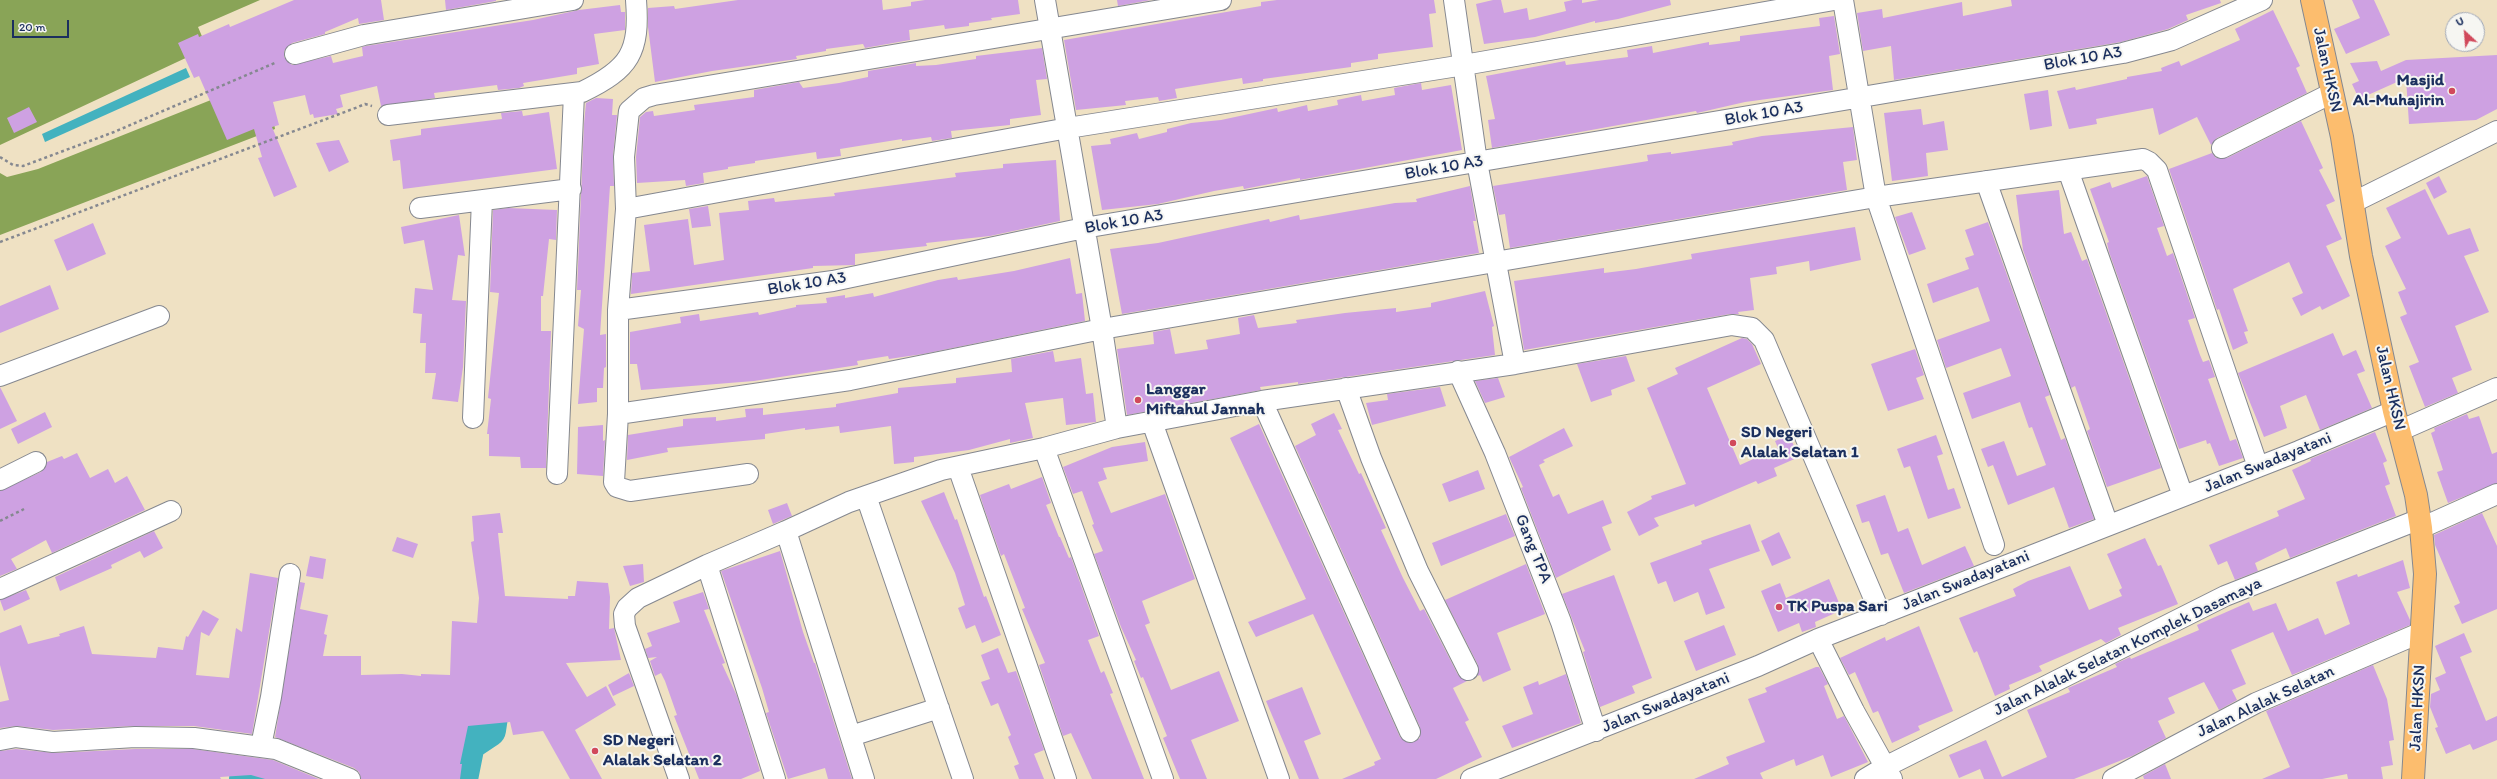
<!DOCTYPE html>
<html>
<head>
<meta charset="utf-8">
<style>
	body { margin:0 }
	#map { position:relative; width:2497px; height:779px; overflow:hidden; background:#efe1c3; font-family:Itim,sans-serif }
	canvas { display:block }
	.north { position:absolute; left:2445px; top:12px; width:40px; height:40px; box-sizing:border-box; background:#f6f6f2; border:1px solid #9ea6b7; border-radius:50%; rotate:334deg; font-size:11px; font-weight:700; line-height:16px; text-align:center; color:#1b2f5e }
	.north::after { content:''; display:block; margin:auto; width:14px; height:18px; background:#d1495b; clip-path:polygon(50% 0,100% 100%,50% 72%,0 100%) }
	.scale { position:absolute; left:12px; top:20px; width:57px; height:18px; box-sizing:border-box; border:2px solid #1b2f5e; border-top:0; padding-left:5px; font-size:12px; line-height:14px; white-space:nowrap; color:#1b2f5e; -webkit-text-stroke:3px #f6f6f2; paint-order:stroke }
</style>
</head>
<body>
<div id="map">
<canvas width="2497" height="779"></canvas>
<div class="north">U</div>
<div class="scale">20 m</div>
</div>
<script>
const context = document.querySelector('canvas').getContext('2d');
context.lineJoin = 'round';
function paint(path, color) {
  context.fillStyle = color;
  context.fill(path, 'evenodd');
}
function strokePath(path, color, width, dash) {
  context.strokeStyle = color;
  context.lineWidth = width;
  context.lineCap = dash ? 'butt' : 'round';
  context.setLineDash(dash || []);
  context.stroke(path);
}
function write(font, color, halo, rows, align = 'center') {
  context.font = font + ' Itim,sans-serif';
  context.lineWidth = 4;
  context.setLineDash([]);
  context.textBaseline = 'middle';
  context.strokeStyle = halo;
  context.fillStyle = color;
  for (const [text, x, y, turn = 0] of rows) {
    context.save();
    context.translate(x, y);
    context.rotate((+turn || 0) * Math.PI / 180);
    context.textAlign = isNaN(turn) ? turn : align;
    if (halo) context.strokeText(text, 0, 0);
    context.fillText(text, 0, 0);
    context.restore();
  }
}
paint(new Path2D(`
	M0,0H260L198,27L207,48L0,145Z
	M266,78L275,129L0,235V173L7,177L38,169Z`), '#89a457');
paint(new Path2D(`
	M186,68L190,77L45,142L42,134Z`), '#43b2bf');
strokePath(new Path2D(`
	M246,779H251
	M461,779L468,744L489,730L492,710L499,697L501,680`), '#43b2bf', 34);
paint(new Path2D(`
	M294,0H381L384,20L359,24L358,18L325,32V34L292,43L284,51V57L292,65L331,56L333,63L363,56L362,47L366,46L533,20L579,10L620,5L621,12H625V30L594,34L599,64L577,68V74L523,83L524,86L519,88L498,90L497,85L434,93L435,98L381,106L377,86L340,95L343,107L336,109L338,114L314,118L313,114L310,115L305,95L273,102L279,125L272,127L297,187L274,197L258,158L262,157L254,129L227,140L199,76L194,78L178,43L198,34L199,37L229,24L230,27Z
	M445,0H496V1L446,10Z
	M738,0H882L883,10L911,6V2L925,0H1018L1020,14L991,18L992,20L969,23V26L945,29L944,25L909,30L910,40L865,48L863,44L826,49V51L796,56L797,59L712,71L655,82L648,27V8L674,6L675,9Z
	M1117,0H1151L1118,6Z
	M1277,0H1434L1436,13L1429,14L1433,47L1378,54V59L1351,63V67L1263,79V81L1243,84L1242,78L1175,89L1177,98L1159,101L1158,97L1125,101L1126,105L1076,110L1064,40L1261,6V2Z
	M1493,0H1501L1504,13L1527,8L1529,20L1566,11L1564,2L1573,0H1582V3L1599,0H1670L1671,5L1618,19L1595,23V21L1535,37L1484,44L1476,4Z
	M2011,0H2220L2221,3L2186,15L2188,20L2168,29L2121,42L1894,80L1891,46L1863,51L1857,13L1882,9L1883,18L1962,2L1963,16L2012,6Z
	M2352,0H2374L2390,35L2346,54L2334,29L2360,18Z
	M2273,10L2300,66L2296,68L2307,93L2217,138L2211,145L2197,117L2159,135L2153,108L2096,119L2097,124L2069,129L2057,91L2075,87L2076,90L2127,79V77L2162,71L2161,68L2179,61L2181,66L2240,40L2235,29Z
	M1834,16L1840,54L1829,56L1833,90L1745,102L1697,113L1696,111L1492,148L1488,120L1495,119L1486,76L1565,61L1566,65L1628,57L1627,50L1652,46L1653,53L1709,42V45L1740,41V36L1820,26L1819,18Z
	M1042,48L1047,79L1036,80L1041,115L1010,119V125L951,131L952,138L932,141L931,137L902,141V139L840,149L841,156L817,159L816,152L755,161V163L728,167V169L703,173L704,183L686,186L685,180L637,183L636,157L640,117L646,112L653,111L654,116L695,110L694,105L754,97V90L799,82L803,88L839,83L868,77V71L916,63V66L936,65L976,59V56Z
	M2497,55V109L2476,120L2409,124L2406,78L2359,99L2352,84L2359,81L2350,63L2377,61L2381,71L2406,60Z
	M1421,83L1422,90L1451,85L1462,150L1300,180V178L1244,189L1243,186L1214,191L1158,204L1102,210L1091,146L1111,144L1110,139L1137,133L1139,139L1167,132V129L1191,123L1221,120L1277,108L1278,112L1307,105L1308,111L1338,105L1337,100L1361,95L1362,101L1395,95L1394,88Z
	M2048,90L2052,126L2030,130L2024,94Z
	M596,98L613,99L612,115H617L613,156L614,186H610L600,335L606,334V367L604,368L603,388H597V402L578,404L584,329L578,326L581,290H577L584,124L586,103Z
	M29,107L37,122L14,133L7,118Z
	M1921,109L1923,125L1944,121L1948,150L1926,153L1928,176L1892,181L1884,113Z
	M522,111L523,116L549,112L557,169L403,189L400,160L393,161L390,140L421,135V129L502,119L501,113Z
	M2301,121L2323,168L2319,170L2335,201L2326,205L2342,239L2326,246L2350,296L2322,310L2320,306L2301,316L2292,298L2303,293L2289,262L2233,289L2248,331L2244,332L2248,343L2233,350L2219,309L2217,310L2169,169L2212,153L2216,158H2227Z
	M1853,127L1857,160L1843,162L1847,190L1510,248L1505,214L1499,215L1493,186L1648,161L1647,155L1671,152V154L1733,145L1732,142L1762,136Z
	M339,140L349,162L329,172L316,143Z
	M1056,160L1060,221L990,236L926,243L927,246L855,254V265L813,266V268L631,294L632,273L650,271L644,225L688,219L694,265L724,260L719,213L749,210L748,201L774,198L775,202L835,196L834,193L956,177L955,173L1003,168V164Z
	M2147,176L2164,226L2157,228L2167,256L2173,253L2195,318L2188,320L2200,355L2203,362L2209,360L2215,377L2208,379L2230,441L2236,439L2243,458L2219,466L2210,443L2207,444L2206,440L2179,449L2109,252L2107,243L2109,242L2090,189L2110,182L2112,188Z
	M2439,176L2447,192L2434,199L2426,183Z
	M1470,186L1476,221H1473L1479,253L1122,314L1110,249L1158,243L1269,219L1270,222L1299,215L1300,220L1395,203L1417,202L1416,199Z
	M2425,189L2448,235L2470,228L2479,251L2464,256L2489,312L2455,326L2472,370L2452,378L2458,393L2425,407L2409,366L2419,362L2400,317L2407,314L2398,292L2406,289L2385,246L2401,238L2386,208Z
	M2059,190L2064,234L2071,232L2082,261L2087,259L2161,468L2107,487L2087,431L2090,429L2075,386L2071,388L2023,250L2016,195Z
	M708,206L711,226L692,228L689,209Z
	M508,208L557,210L556,240L549,239L543,296H541V331H551L546,468H521L520,457L489,456V434H487L491,399L488,398L499,293L490,292L493,210Z
	M1912,212L1926,249L1909,255L1895,217Z
	M459,215L465,256L458,255L452,300L466,301L463,367L458,402L432,399L436,373H425L426,343H420L422,314L413,313L415,288L433,290L424,240L404,244L401,227Z
	M1988,222L2050,395L2045,397L2061,440L2065,438L2094,519L2069,528L2054,487L2008,505L1993,465L1988,467L1981,449L2004,441L2017,476L2046,465L2032,427L2029,428L2020,402L1972,419L1963,393L2011,376L2001,348L1946,368L1937,340L1990,321L1978,287L1933,303L1927,284L1969,269L1965,258L1974,255L1965,230Z
	M93,223L106,254L67,271L54,240Z
	M1855,227L1861,260L1810,271L1809,261L1776,267L1777,274L1750,278L1754,310L1738,312L1739,314H1730L1524,350L1514,281L1604,268V273L1636,269L1692,259L1691,254Z
	M1070,258L1076,294L1082,293L1085,321L923,354L889,359L888,356L857,361L858,365L754,381L641,390L637,364H630V332L681,323L680,317L699,314L700,321L758,312L759,315L796,307V305L827,303L826,298L845,295V298L873,293L874,297L938,280L957,277L958,280L1014,271Z
	M50,285L59,309L0,333V306Z
	M1485,291L1494,326L1492,327L1495,355L1298,384V382L1260,387L1261,390L1127,415L1117,349L1154,344L1153,332L1170,329L1175,354L1208,349L1206,340L1240,334L1238,318L1254,315L1258,328L1297,323L1296,320L1345,313L1396,308V312L1431,307V303Z
	M2333,333L2343,356L2356,350L2365,371L2357,374L2372,408L2320,430L2306,395L2280,406L2287,428L2264,437L2238,373Z
	M1742,338L1747,339L1752,344L1761,364L1707,388L1740,465L1778,448L1775,441L1789,435L1799,457L1774,468L1777,476L1758,484L1756,481L1695,507L1694,504L1654,518L1659,526L1639,536L1627,512L1652,499L1651,496L1686,484L1647,388L1678,374L1675,368Z
	M1915,349L1924,375L1916,378L1924,399L1888,411L1871,364Z
	M1053,351L1055,362L1081,358L1086,394L1093,393L1096,422L1066,425L1063,398L1025,403L1033,438L1010,443V439L969,450L914,457V462L894,464L891,426L840,433L839,426L805,430V428L765,434V439L667,448L668,452L627,460L628,435L683,426V419L716,417V421L746,417L745,409L763,408V415L836,407V404L898,393V388L956,383V378L1012,372L1011,359Z
	M1626,356L1635,381L1611,390L1612,395L1591,402L1577,364Z
	M1498,378L1505,397L1485,403L1475,381Z
	M0,387L17,421L0,429Z
	M1440,387L1446,406L1372,425L1366,403L1388,400L1387,394Z
	M45,412L52,427L18,444L11,429Z
	M1334,413L1342,429L1338,430L1359,474L1361,473L1386,528L1381,530L1403,578L1420,611L1424,609L1458,675L1467,681L1453,688L1469,720L1465,722L1482,757L1436,779H1342L1375,765L1374,762L1381,759L1313,614L1256,637L1248,622L1306,599L1230,438L1259,424L1400,737L1409,743L1420,738V727L1295,446L1316,435L1311,424Z
	M2467,414L2469,419L2479,416L2492,454L2497,452V483L2448,503L2437,472L2443,470L2431,433L2435,431L2434,428Z
	M603,425V441L605,440L603,476L577,474L578,427Z
	M1564,428L1573,446L1543,460L1545,462L1539,465L1553,497L1559,494L1568,514L1603,500L1612,523L1602,527L1611,550L1556,578L1521,488L1523,487L1509,457Z
	M2375,432L2387,461L2383,463L2390,484L2385,486L2396,516L2290,558L2286,548L2255,563L2258,571L2235,580L2227,561L2218,565L2209,545L2279,516L2277,511L2305,499L2292,470L2311,461L2310,459Z
	M1936,435L1943,454L1937,456L1948,490L1954,488L1961,508L1928,519L1910,466L1904,468L1897,449Z
	M1145,442L1148,461L1103,468L1107,479L1098,482L1111,513L1165,494L1195,579L1142,601L1150,623L1145,625L1171,690L1219,671L1239,721L1191,740L1207,779H1180L1163,738L1167,736L1143,677L1141,678L1134,661L1136,660L1121,627L1094,554L1103,551L1092,525L1094,524L1082,491L1073,494L1063,467L1112,447Z
	M77,453L90,478L108,469L115,483L127,476L145,510L52,553L46,540L11,559L17,569L0,576V491L41,472L47,462L62,456L64,459Z
	M1478,470L1485,489L1449,502L1442,484Z
	M1042,477L1051,503L1046,505L1059,537H1060L1069,558L1071,557L1099,636L1088,640L1101,673L1104,671L1113,693L1110,694L1144,779H1092L1071,733L1063,736L1039,665L1045,663L1022,609L1025,608L1004,554L1001,556L984,508L980,495L1009,484L1011,489Z
	M944,492L955,520L957,519L984,597L986,596L1001,635L982,643L975,625L966,629L958,608L965,605L955,573L921,501Z
	M1885,495L1898,532L1908,528L1922,565L1965,546L1974,566L1904,593L1888,553L1881,555L1869,521L1862,523L1856,505Z
	M787,503L792,516L773,524L768,510Z
	M500,513L503,533H498L505,596L568,599V596H575L577,581L608,583L610,597L609,629L614,628L621,660L566,663L587,697L606,686L616,705L575,730L602,779H570L543,731L513,735L510,722L468,726L460,764H462L460,779H361L359,772L354,768L275,737L300,582L305,583L300,609L328,615L324,634L327,635L323,656H361V675L402,674L421,676V674L450,675L452,621L477,623L479,598L471,542L474,541L472,516Z
	M2482,513L2497,546V609L2462,624L2454,606L2460,603L2435,545L2434,535Z
	M1506,514L1515,536L1441,566L1432,543Z
	M1750,524L1760,551L1709,569L1725,608L1706,615L1698,592L1674,602L1666,581L1658,584L1650,563L1702,544L1701,541Z
	M154,531L163,548L144,558L140,551L111,565L112,568L60,591L55,577Z
	M1779,532L1791,558L1772,566L1761,541Z
	M397,537L418,544L413,558L392,551Z
	M2145,538L2158,566L2161,565L2178,604L2118,628L2121,635L2106,643L2101,639L2039,666L2042,671L2009,685L2010,689L1995,696L1977,651L1974,653L1959,618L2016,596L2013,589L2028,581L2070,566L2089,610L2122,596L2119,590L2122,588L2107,554Z
	M780,551L803,632L814,663H815L852,779H828L825,768L788,779L766,713L769,712L762,688L721,571Z
	M310,556L326,559L323,579L306,576Z
	M2403,560L2410,588L2397,592L2410,620V625L2292,675L2273,632L2231,650L2246,684L2232,690L2237,700L2219,710L2204,682L2168,698L2175,713L2158,721L2166,738L2132,756L2074,779H1984L1980,769L1959,778L1949,755L1986,740L2002,777L2047,757L2027,710L2070,692L2068,688L2117,667L2115,664L2130,657L2131,659L2199,630L2197,625L2249,602L2253,611L2276,603L2288,631L2318,618L2325,635L2350,624L2336,582L2357,574L2358,577Z
	M643,564L644,582L630,586L623,566Z
	M1526,564L1545,614L1497,633L1511,670L1483,682L1480,675L1478,676V665L1445,600Z
	M250,573L278,578L252,734L194,726H134L53,730L17,726L0,728V702L9,700L0,665V633L21,625L28,644L60,636L59,634L84,626L92,654L156,658L158,647L183,650L186,636L188,637L203,610L219,619L209,636L201,632L196,675L229,678L236,628L242,632Z
	M1614,575L1652,678L1632,686L1635,693L1600,707L1583,652L1585,651L1562,594Z
	M1829,579L1842,610L1815,622L1816,627L1802,632L1799,623L1778,632L1761,591L1780,583L1786,598Z
	M26,590L30,599L4,611L0,600Z
	M703,592L709,609L704,610L725,663L722,664L737,696L760,771L741,779H699L674,716L677,715L665,681L661,673L655,676L650,661L657,657L648,658L645,649L652,646L647,633L680,622L673,602Z
	M1724,625L1736,655L1696,671L1684,641Z
	M1919,626L1953,711L1918,726L1920,730L1892,743L1878,711L1873,713L1855,672L1849,675L1840,658L1885,637L1886,641Z
	M2464,633L2472,652L2460,657L2486,721L2497,716V740L2473,750L2470,744L2446,754L2435,728L2438,727L2430,707L2431,694L2440,690L2435,678L2446,673L2435,646Z
	M998,648L1008,673L1016,671L1044,750L1034,754L1044,779H1019L1014,766L1019,764L1008,737L1011,735L998,703L991,706L981,682L990,679L981,655Z
	M2373,665L2387,699L2394,740L2389,741L2393,765L2381,767L2383,779H2348L2347,774L2322,779H2262L2290,767L2266,711Z
	M1816,667H1819L1828,684L1824,686L1837,719L1844,716L1868,762L1831,777L1823,755L1796,766L1794,759L1760,773L1763,779H1694L1729,764L1726,757L1765,742L1748,699L1767,692L1765,688Z
	M629,673L634,686L613,696L608,685Z
	M1566,674L1581,723L1512,748L1502,726L1533,714L1523,687L1538,681L1539,685Z
	M1302,687L1321,734L1304,741L1319,779H1299L1266,701Z
	M16,749L54,753L135,749H193L273,760L319,779H265L251,775L220,777L221,779H0V751Z
	M2165,764L2171,779H2144L2143,776Z`), '#cea1e2');
const minor = new Path2D(`
	M1045,0L1102,329L1117,428
	M1454,0L1477,162L1515,364
	M1843,0L1876,197L1994,545
	M295,54L364,35L573,0
	M388,115L582,92C630,69 640,52 636,0
	M2222,148L2332,93
	M2068,170L2183,496
	M1986,181L2108,525
	M2352,203L2497,131
	M420,208L571,189
	M626,209L1068,128L1464,65L1834,0
	M618,310L833,281L1084,228L2123,53L2172,40L2262,0
	M1458,371L1495,453L1561,622L1596,731
	M0,376L159,316
	M1346,388L1371,458L1418,571L1468,670
	M1262,401L1410,732
	M618,414L850,380L1102,329L1876,197L2143,159L2149,162L2157,170L2258,467
	M473,418L482,200
	M1152,422L1279,779
	M2399,431L2497,388
	M1044,448L1163,779
	M958,467L1066,779
	M557,474L574,94
	M748,474L630,491L617,487L614,482L618,414V310L626,209L624,157L629,111L644,98L654,95L1221,0
	M0,480L36,462
	M866,496L963,779
	M2421,528L2497,494
	M786,531L864,779
	M707,565L775,779
	M0,589L171,511
	M1818,639L1854,711L1892,779
	M851,736L939,708
	M0,740L16,737L53,742L135,737L194,738L276,749L350,779
	M261,746L271,697L290,574
	M679,779L625,626L624,614L627,608L638,598L707,565L786,531L849,502L941,470L1044,448L1117,428L1262,401L1515,364L1732,325L1752,328L1764,340L1881,615
	M1471,779L1758,666L1818,639L2299,451L2394,411
	M1865,779L1885,767L2225,596L2420,519
	M2113,779L2256,703L2422,632`);
const primary = new Path2D(`
	M2312,0L2342,137L2361,256L2394,411L2416,495L2421,528L2425,574L2413,779`);
strokePath(minor, '#858890', 22);
strokePath(primary, '#858890', 24);
strokePath(new Path2D(`
	M0,157L13,165L23,166L114,132L277,62
	M0,242L358,107L365,104L372,106
	M0,521L24,509`), '#858890', 2.5, [3, 3]);
strokePath(minor, '#fff', 20);
strokePath(primary, '#fcbd6e', 22);
for (const [x, y, r, color] of [
	[2452,91,4,"#d1495b"],
	[1138,400,4,"#d1495b"],
	[1733,443,4,"#d1495b"],
	[1779,607,4,"#d1495b"],
	[595,751,4,"#d1495b"]
]) {
  const dot = new Path2D();
  dot.arc(x, y, r, 0, 2 * Math.PI);
  context.fillStyle = color;
  context.fill(dot);
  strokePath(dot, '#f6f6f2', 1.5);
}
write('17px', '#1b2f5e', '#f6f6f2', [
	["Blok 10 A3",2083,59,-10],
	["Jalan HKSN",2327,70,78],
	["Blok 10 A3",1764,114,-10],
	["Blok 10 A3",1444,168,-10],
	["Blok 10 A3",1124,222,-10],
	["Blok 10 A3",807,284,-9],
	["Jalan HKSN",2390,388,77],
	["Jalan Swadayatani",2268,463,-22],
	["Gang TPA",1533,549,68],
	["Jalan Swadayatani",1966,581,-22],
	["Jalan Alalak Selatan Komplek Dasamaya",2128,647,-26],
	["Jalan Alalak Selatan",2266,702,-25],
	["Jalan Swadayatani",1666,703,-22],
	["Jalan HKSN",2418,708,-87]
]);
write('bold 17px', '#1b2f5e', '#f6f6f2', [
	["Masjid",2444,81,"right"],
	["Al-Muhajirin",2444,101,"right"],
	["Langgar",1146,390],
	["Miftahul Jannah",1146,410],
	["SD Negeri",1741,433],
	["Alalak Selatan 1",1741,453],
	["TK Puspa Sari",1787,607],
	["SD Negeri",603,741],
	["Alalak Selatan 2",603,761]
], 'left');
</script>
</body>
</html>
